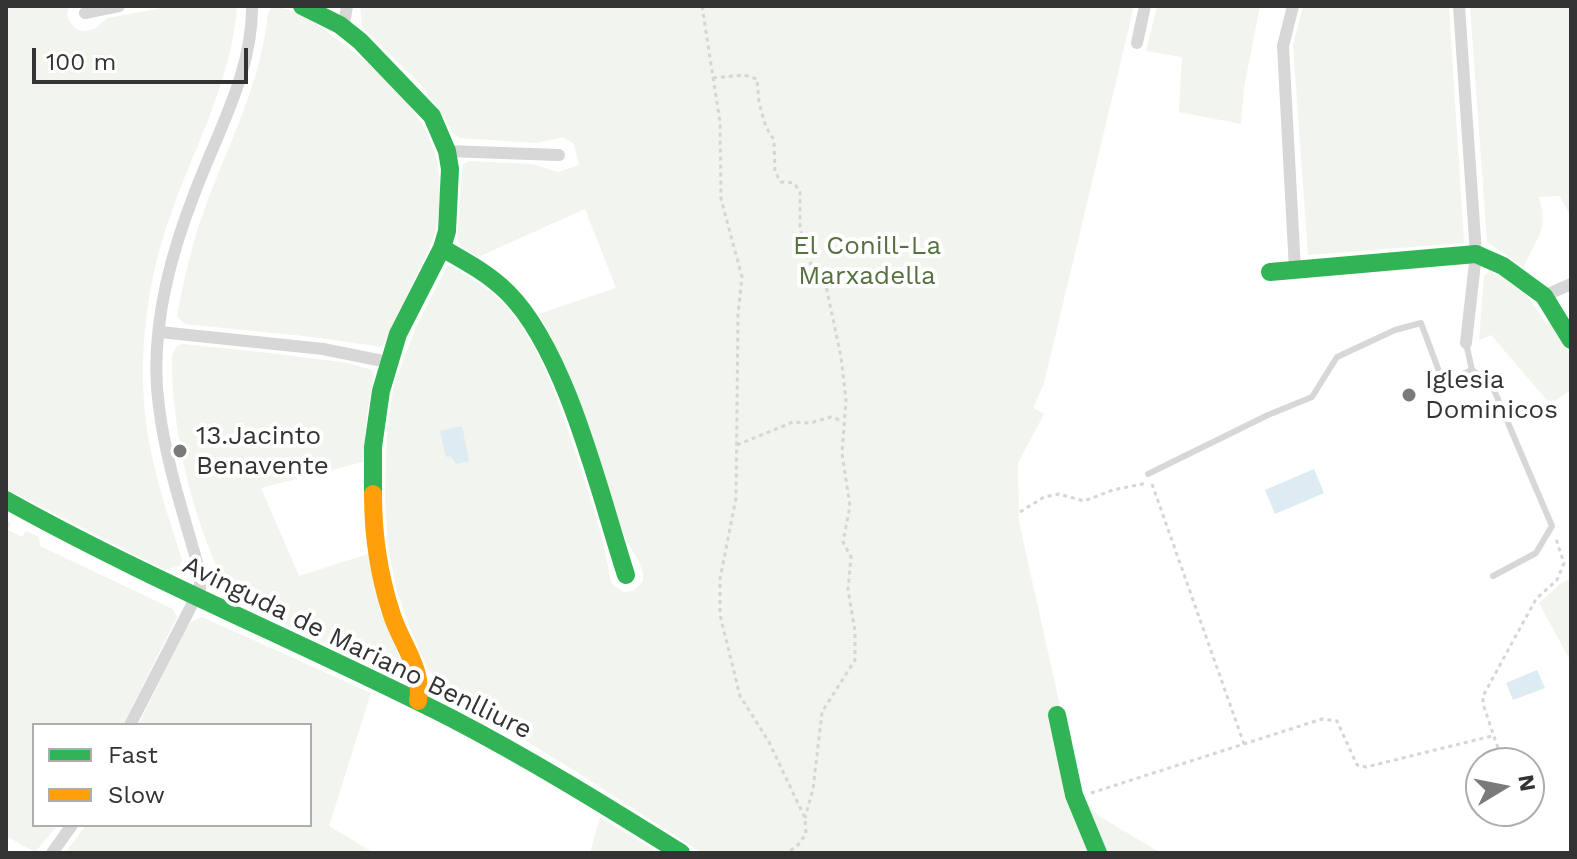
<!DOCTYPE html>
<html>
<head>
<meta charset="utf-8">
<style>
	body { margin:0 }
	#map { position:relative; width:1577px; height:859px; overflow:hidden; background:#fff; font-family:"Work Sans",sans-serif }
	canvas { display:block }
	.frame { position:absolute; inset:0; border:8px solid #333; pointer-events:none }
	.legend { position:absolute; left:32px; top:723px; width:280px; height:104px; box-sizing:border-box; background:#fff; border:2px solid #adadad; margin:0; padding:10px 14px; list-style:none; font-size:24px; color:#333 }
	.legend li { display:flex; align-items:center; gap:16px; height:40px }
	.legend b { width:40px; border:2px solid #adadad }
	.north { position:absolute; left:1465px; top:747px; width:80px; height:80px; box-sizing:border-box; background:#fff; border:2px solid #adadad; border-radius:50%; rotate:80deg; font-size:22px; font-weight:700; line-height:32px; text-align:center; color:#333 }
	.north::after { content:''; display:block; margin:auto; width:28px; height:36px; background:#7a7a7a; clip-path:polygon(50% 0,100% 100%,50% 72%,0 100%) }
	.scale { position:absolute; left:32px; top:48px; width:216px; height:36px; box-sizing:border-box; border:4px solid #333; border-top:0; padding-left:10px; font-size:24px; line-height:28px; white-space:nowrap; color:#333; -webkit-text-stroke:6px #fff; paint-order:stroke }
</style>
</head>
<body>
<div id="map">
<canvas width="1577" height="859"></canvas>
<div class="frame"></div>
<ul class="legend">
<li><b style="height:10px;background:#30b455"></b>Fast</li>
<li><b style="height:10px;background:#ff9f0a"></b>Slow</li>
</ul>
<div class="north">N</div>
<div class="scale">100 m</div>
</div>
<script>
const context = document.querySelector('canvas').getContext('2d');
context.lineJoin = 'round';
function paint(path, color) {
  context.fillStyle = color;
  context.fill(path, 'evenodd');
}
function strokePath(path, color, width, dash) {
  context.strokeStyle = color;
  context.lineWidth = width;
  context.lineCap = dash ? 'butt' : 'round';
  context.setLineDash(dash || []);
  context.stroke(path);
}
function write(font, color, halo, rows, align = 'center') {
  context.font = font + ' "Work Sans",sans-serif';
  context.lineWidth = 8;
  context.setLineDash([]);
  context.textBaseline = 'middle';
  context.strokeStyle = halo;
  context.fillStyle = color;
  for (const [text, x, y, turn = 0] of rows) {
    context.save();
    context.translate(x, y);
    context.rotate((+turn || 0) * Math.PI / 180);
    context.textAlign = isNaN(turn) ? turn : align;
    if (halo) context.strokeText(text, 0, 0);
    context.fillText(text, 0, 0);
    context.restore();
  }
}
paint(new Path2D(`
	M6,6H69L67,14L70,22L76,29L84,31L95,29L107,18L174,6H237C232,78 197,142 173,208C146,281 136,359 148,436C155,478 169,519 182,560L179,566L165,570L6,489Z
	M360,6H1134L1044,383L1033,408L1044,414L1018,463L1019,522L1079,791L1097,815L1161,853H702L575,771L495,722L451,700L427,667L407,621L396,587L388,546L385,499L387,428L394,384L417,325L447,266H451C474,280 497,293 513,315C543,353 559,403 574,448C589,493 604,537 611,583L623,592L633,591L643,581C645,564 631,552 625,537C598,461 579,385 539,314L616,288L585,209L478,257L460,245L457,239L463,164L469,161L532,164L558,172L579,165L574,144L563,137L537,143L460,138L455,135L424,88L362,27Z
	M1157,6H1260L1244,88L1241,124L1179,112L1182,57L1146,51Z
	M1303,6H1449L1464,243L1308,255L1293,45Z
	M1470,6H1571V218L1560,196L1539,197C1549,235 1536,235 1524,267L1487,242Z
	M272,7C294,5 329,33 346,46C406,92 451,138 438,219C434,243 421,265 411,287C402,306 394,331 382,347L313,337L184,324L177,316C184,279 192,243 205,208C229,143 261,83 268,13Z
	M1490,271L1525,293L1547,324L1550,323L1571,357V390L1550,404L1491,335L1479,340L1484,276Z
	M183,344L279,354L348,363L372,370L374,376L367,415L363,462L261,488L299,576L368,554L380,610L404,669L401,676L393,675L238,603L231,596C194,527 171,433 172,355L177,346Z
	M6,520L11,523L8,530L22,537L26,531L39,537L40,546L173,609L177,617L123,725H34V825H58L35,852L6,836Z
	M1571,578V662L1539,603L1560,584Z
	M202,617L371,693L329,826L374,853H65L86,825H310V725H138L186,629L191,622Z
	M600,817L659,853H590Z`), '#f1f5ed');
paint(new Path2D(`
	M462,426L469,461L456,464L451,456L446,457L440,431Z
	M1314,469L1324,493L1275,514L1265,490Z
	M1537,670L1545,688L1513,700L1506,683Z`), '#ddebf3');
strokePath(new Path2D(`
	M702,6L720,122L721,199L742,277L738,314L736,498L720,579V615L740,696L769,742L805,818L806,834L798,845L787,853
	M713,78L744,75L757,79L759,103L766,127L774,140L775,172L781,182L794,183L800,192V227L806,252L814,271L825,281L841,357L846,400L842,453L850,506L843,542L851,557L848,590L855,631V660L822,712L813,789L805,818
	M737,445L793,422L810,423L831,417L843,421
	M1152,484L1244,744
	M1020,512L1044,497L1059,494L1084,501L1113,490L1147,483
	M1503,763L1483,704V696L1536,599L1557,580L1564,563L1556,539
	M1091,793L1322,719L1337,721L1357,765L1366,767L1492,736`), '#d6d6d6', 3, [4, 4]);
strokePath(new Path2D(`
	M1472,370L1491,383L1552,526L1536,553L1493,576
	M1148,474L1268,415L1312,397L1337,357L1395,330L1421,323L1443,382L1472,370L1466,343`), '#d7d7d7', 6);
strokePath(new Path2D(`
	M1293,6L1283,46L1295,270
	M1459,6L1476,254L1466,343
	M85,13L119,6
	M340,25L345,18L347,6
	M1137,43L1145,6
	M447,151L559,155
	M1544,296L1571,284
	M160,332L323,349L388,362
	M130,725L200,589V573C185,518 166,464 159,407C149,336 169,258 195,192C217,133 253,71 252,6
	M52,853L72,825`), '#d7d7d7', 12);
strokePath(new Path2D(`
	M302,6L340,25L360,41L432,116L447,151L450,169L447,231L442,248L398,334L381,391L373,447V494
	M442,248C465,261 489,274 508,293C567,352 600,495 626,575
	M1270,272L1476,254L1503,266L1544,296L1571,340
	M6,500C151,581 304,643 451,718C530,759 606,806 681,853
	M1057,715L1074,795L1098,853`), '#30b455', 18);
strokePath(new Path2D(`
	M373,494C373,534 379,575 391,612C400,643 424,668 418,701`), '#ff9f0a', 18);
for (const [x, y, r, color] of [
	[1409,395,8,"#7a7a7a"],
	[180,451,8,"#7a7a7a"]
]) {
  const dot = new Path2D();
  dot.arc(x, y, r, 0, 2 * Math.PI);
  context.fillStyle = color;
  context.fill(dot);
  strokePath(dot, '#fff', 3);
}
write('26px', '#56703f', '#fff', [
	["El Conill-La",867,246],
	["Marxadella",867,276]
]);
write('26px', '#333', '#fff', [
	["Iglesia",1425,380],
	["Dominicos",1425,410],
	["13.Jacinto",196,436],
	["Benavente",196,466]
], 'left');
write('26px', '#333', '#fff', [
	["Avinguda de Mariano Benlliure",357,648,26]
]);
</script>
</body>
</html>
